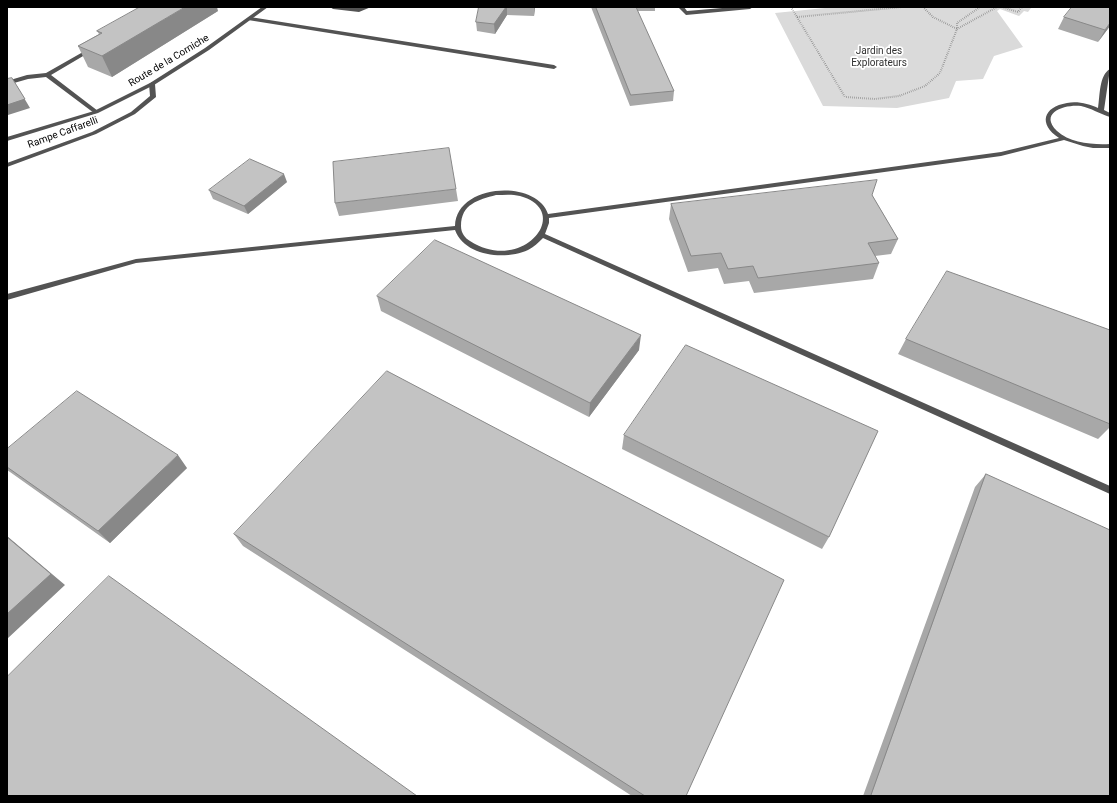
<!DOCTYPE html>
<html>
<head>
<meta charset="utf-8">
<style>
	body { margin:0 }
	#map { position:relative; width:1117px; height:803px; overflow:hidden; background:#fff; font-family:Roboto,sans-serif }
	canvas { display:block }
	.frame { position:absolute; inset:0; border:8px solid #000; pointer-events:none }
</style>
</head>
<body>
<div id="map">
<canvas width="1117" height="803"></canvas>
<div class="frame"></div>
</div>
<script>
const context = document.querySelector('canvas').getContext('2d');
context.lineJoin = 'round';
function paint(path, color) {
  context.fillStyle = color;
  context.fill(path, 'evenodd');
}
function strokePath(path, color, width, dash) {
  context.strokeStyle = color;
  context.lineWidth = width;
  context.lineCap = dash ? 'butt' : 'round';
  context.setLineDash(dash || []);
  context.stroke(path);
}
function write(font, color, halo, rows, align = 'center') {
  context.font = font + ' Roboto,sans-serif';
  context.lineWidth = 3.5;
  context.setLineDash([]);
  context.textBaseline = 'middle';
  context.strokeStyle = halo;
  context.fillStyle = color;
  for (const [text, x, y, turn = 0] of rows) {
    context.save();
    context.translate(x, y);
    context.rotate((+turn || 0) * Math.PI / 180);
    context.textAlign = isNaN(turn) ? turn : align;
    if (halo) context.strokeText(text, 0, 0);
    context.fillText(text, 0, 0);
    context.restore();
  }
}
paint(new Path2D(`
	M835,7H1027L1031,8L1028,12L1024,11L1019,16L1000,9L997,11L1023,47L994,56L983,79L956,81L949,98L897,108L823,106L775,13Z`), '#dadada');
strokePath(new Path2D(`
	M791,7L845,97L875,99L899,96L925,86L940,73L957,29L997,7
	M923,7L933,17L957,29V23L980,7
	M1002,7L1018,12L1022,7
	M797,17L902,7`), '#757575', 2, [0.5, 1.5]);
paint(new Path2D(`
	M330,7L359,8L371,7L359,12L333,9Z
	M250,17L554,65L557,67L554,69L248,20L247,19Z
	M1110,69L1104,110L1110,113V117C1100,114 1091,108 1081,106C1066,104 1038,112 1057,131C1070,143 1093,145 1110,144V148H1093L1083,146L1064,140L1001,156L549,218V223L545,234L1110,486V494L543,238C538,243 534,247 528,250C506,260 465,257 455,230L136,263L7,300V294L136,259L455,226C456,183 537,179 548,214L1001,152L1059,138C1038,124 1043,107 1067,103C1078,101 1089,104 1098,108C1100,96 1099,75 1110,69ZM496,195C504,195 512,194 520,196C574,211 523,275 470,241C465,238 461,233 461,226C461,204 478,200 496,195Z
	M152,82L155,84L156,97L135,114L96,134L7,167V163L92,132L131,112L150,96L149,84Z`), '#535353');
paint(new Path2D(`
	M678,7H684L687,11L734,7H753L750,9L686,15Z
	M90,48L95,49L51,75L98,111V113H94L46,77L28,79L7,85V81L27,75L46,73Z`), '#535353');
paint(new Path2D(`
	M262,7H268L209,50L154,85L98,113L7,141V137L94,111L150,83L205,48Z`), '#535353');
paint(new Path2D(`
	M479,7H535L534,16L507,15L495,34L477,31L476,22Z
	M591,7H655V11H637L674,91L673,101L630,106Z
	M1110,7V26L1098,42L1058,29L1064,17Z
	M218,11L112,77L88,67L78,46L99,34L97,31Z
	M287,182L248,214L213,199L209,190Z
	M456,189L458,201L339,216L335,203Z
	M872,195L898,239L891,254L875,256L879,263L873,279L754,293L749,281L724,284L718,268L688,272L669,219L671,204Z
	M377,296L639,350L589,417L381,311Z
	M1110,330V427L1098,439L898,354L906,339Z
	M624,435L829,537L822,549L622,449Z
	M7,449L187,468L110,543L10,472L7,470Z
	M986,474L1110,796H863L975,487Z
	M234,534L686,796H632L243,546Z`), '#a8a8a8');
paint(new Path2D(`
	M185,7H217L218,11L112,77L102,56Z
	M506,7H507V15L495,34L494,24Z
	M534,7H535L534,16Z
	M1110,23V26L1098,42L1105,30Z
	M17,86L30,108L8,115L7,114V105Z
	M284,174L287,182L248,214L244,206Z
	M641,335L639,350L589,417L590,403Z
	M178,455L187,468L110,543L98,531Z
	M7,536L65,585L7,639Z`), '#888');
const building = new Path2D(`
	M140,7H185L102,56L78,46L102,33L97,31Z
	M479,7H506L494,24L476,22Z
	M596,7H636L674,91L631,95Z
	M1072,7H1110V23L1105,30L1064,17Z
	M12,78L25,99L7,105V79Z
	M449,148L456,189L335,203L333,162Z
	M250,159L284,174L244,206L209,190Z
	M877,180L872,195L898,239L868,243L879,263L758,278L753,266L728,269L721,253L691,256L671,204Z
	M435,240L641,335L590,403L377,296Z
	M947,271L1110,330V424L906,339Z
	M686,345L878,431L829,537L624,435Z
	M387,371L784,580L686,796H645L234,534Z
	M77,391L178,455L98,531L7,467V449Z
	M986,474L1110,530V796H871Z
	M7,537L51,574L7,614Z
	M109,576L417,796H7V677Z`);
paint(building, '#c3c3c3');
strokePath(building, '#888', 1);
write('10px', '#313131', '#fff', [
	["Jardin des",879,51],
	["Explorateurs",879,63]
]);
write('10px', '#000', '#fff', [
	["Route de la Corniche",169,61,-31],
	["Rampe Caffarelli",63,133,-20]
]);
</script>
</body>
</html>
